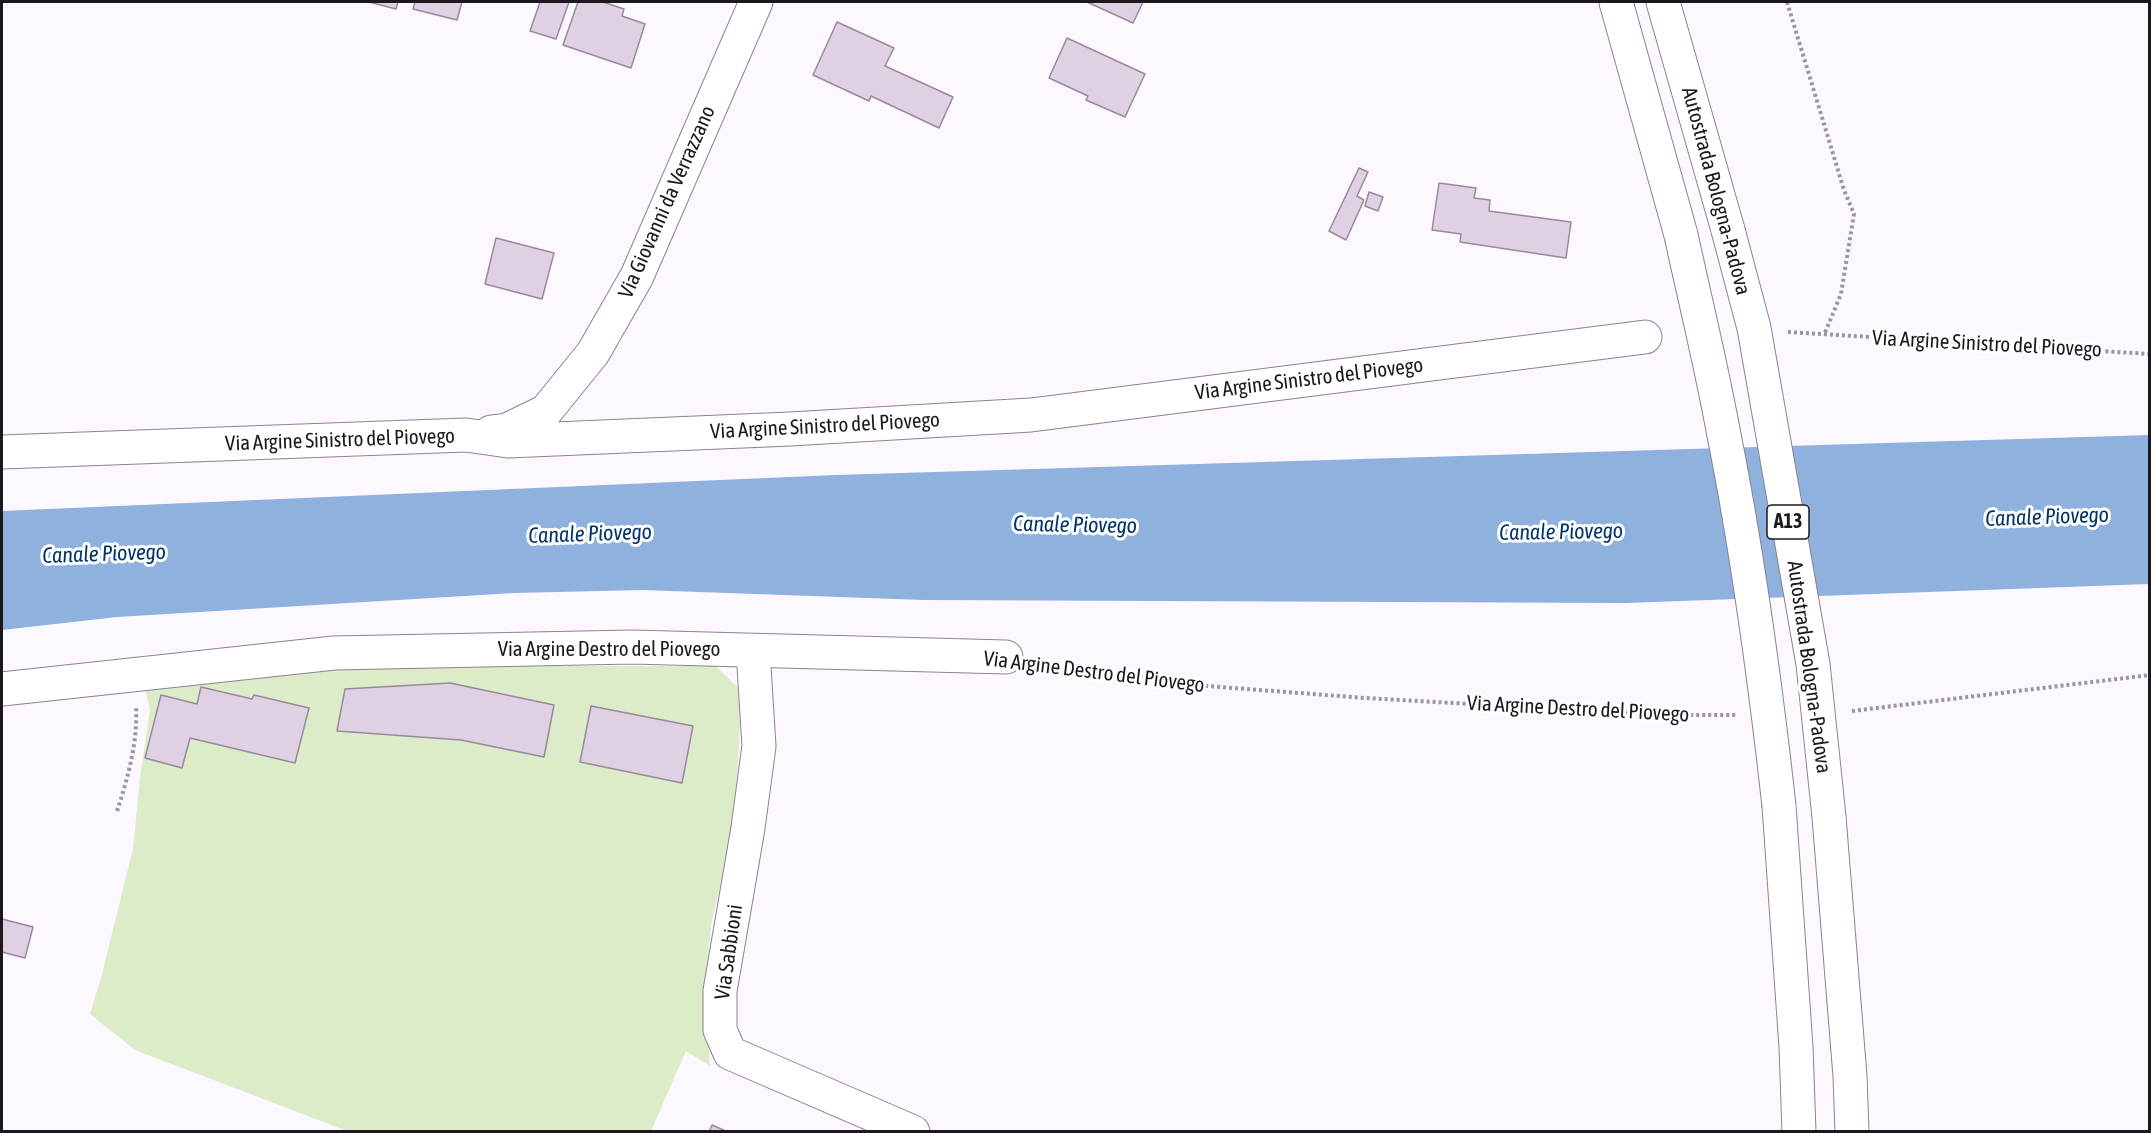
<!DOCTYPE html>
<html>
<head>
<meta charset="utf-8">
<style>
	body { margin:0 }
	#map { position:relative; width:2151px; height:1133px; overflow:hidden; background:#fdf7ff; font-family:"Asap Condensed",sans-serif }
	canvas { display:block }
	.frame { position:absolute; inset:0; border:3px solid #1d181e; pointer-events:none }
</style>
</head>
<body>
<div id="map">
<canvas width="2151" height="1133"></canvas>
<div class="frame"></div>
</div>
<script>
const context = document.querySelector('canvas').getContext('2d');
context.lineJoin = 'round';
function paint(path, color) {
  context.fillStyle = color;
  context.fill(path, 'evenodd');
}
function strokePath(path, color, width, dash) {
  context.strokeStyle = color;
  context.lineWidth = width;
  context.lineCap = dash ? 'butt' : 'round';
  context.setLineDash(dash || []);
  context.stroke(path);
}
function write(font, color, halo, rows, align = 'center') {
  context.font = font + ' "Asap Condensed",sans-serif';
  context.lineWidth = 6;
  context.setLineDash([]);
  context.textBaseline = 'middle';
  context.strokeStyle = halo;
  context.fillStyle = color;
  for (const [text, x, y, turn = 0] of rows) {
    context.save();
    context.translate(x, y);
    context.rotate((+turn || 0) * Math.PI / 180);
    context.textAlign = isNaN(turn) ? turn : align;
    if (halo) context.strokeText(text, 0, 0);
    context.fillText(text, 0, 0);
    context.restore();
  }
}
paint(new Path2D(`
	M516,666H716L739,689L740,726L734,831L712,919L704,988L710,1066L686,1051L651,1131H347L135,1050L90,1014L101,978L133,849L140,778L150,709L144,685L355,669Z`), '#dcebc8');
paint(new Path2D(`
	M2150,435L2149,584L1626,603L924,600L643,590L514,593L117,617L2,630V511L836,475Z`), '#8eb1de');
const building = new Path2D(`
	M369,2H398L396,9Z
	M415,2H462L457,20L413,9Z
	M540,2H569L556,39L530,31Z
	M578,2H603L624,9L622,16L645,24L631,68L563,45Z
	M1087,2H1143L1133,23Z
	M837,22L894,48L885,66L953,97L939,128L871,96L869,101L813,75Z
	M1067,38L1145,74L1125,117L1086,100L1088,96L1049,78Z
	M1359,168L1368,172L1357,196L1364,200L1346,240L1329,231Z
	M1439,183L1476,188L1474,198L1490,200L1489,211L1571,222L1566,258L1460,242L1461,234L1432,230Z
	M1369,192L1383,197L1378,211L1365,206Z
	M496,238L554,253L542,299L485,284Z
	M450,683L554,705L544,757L461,740L337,731L345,689Z
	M201,687L252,699L254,695L309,708L295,763L190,738L182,768L145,758L161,695L197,704Z
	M591,706L693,726L682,783L580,762Z
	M2,919L33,927L25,958L2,952Z
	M712,1125L728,1132H709Z`);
paint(building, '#dfd1e3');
strokePath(building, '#978a9b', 1.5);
const street = new Path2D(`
	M491,432L507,430L546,411L593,353L637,276L756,2
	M2,452L466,435L508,441L790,429L1031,415L1645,337
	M753,651L759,746L748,828L720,991V1030L730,1053L913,1132
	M2,689L334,653L632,647L1006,657`);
const highway = new Path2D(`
	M1616,2L1681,235
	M1663,2L1728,230
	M1779,806L1796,1047L1799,1132
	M1829,817L1850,1076L1852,1132`);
strokePath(street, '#8e8192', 35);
strokePath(highway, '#8e8192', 35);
strokePath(new Path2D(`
	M1787,2L1844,190L1854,214L1841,294L1824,335
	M1788,332L2150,354
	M1039,661L1207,686L1365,698L1665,715H1737
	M1852,711L2150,675
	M117,811C128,778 138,741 136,706`), '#9b959c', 4, [3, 3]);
strokePath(street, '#fff', 33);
strokePath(highway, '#fff', 33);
const highwayBridge = new Path2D(`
	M1728,230L1754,328L1813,664L1829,817
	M1681,235C1695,300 1711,364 1723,430C1748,554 1765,680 1779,806`);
strokePath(highwayBridge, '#8e8192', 35, []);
strokePath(highwayBridge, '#fff', 33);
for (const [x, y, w] of [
	[1788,522,42]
]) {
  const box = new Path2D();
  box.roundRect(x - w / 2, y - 17, w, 34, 4.5);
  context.fillStyle = '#fff';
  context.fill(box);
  strokePath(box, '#1d181e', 1.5);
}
write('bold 20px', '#1d181e', null, [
	["A13",1788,522]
]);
write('21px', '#1d181e', '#fff', [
	["Autostrada Bologna-Padova",1716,191,75],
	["Via Giovanni da Verrazzano",667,202,-66],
	["Via Argine Sinistro del Piovego",1987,344,3],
	["Via Argine Sinistro del Piovego",1309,379,-7],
	["Via Argine Sinistro del Piovego",825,426,-3],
	["Via Argine Sinistro del Piovego",340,440,-2],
	["Via Argine Destro del Piovego",609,649],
	["Autostrada Bologna-Padova",1809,667,82],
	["Via Argine Destro del Piovego",1094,672,7],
	["Via Argine Destro del Piovego",1578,709,3],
	["Via Sabbioni",729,952,-82]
]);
write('italic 22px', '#03356a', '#fff', [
	["Canale Piovego",2047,517,-2],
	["Canale Piovego",1075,525,1],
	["Canale Piovego",1561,532,-1],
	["Canale Piovego",590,534,-2],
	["Canale Piovego",104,554,-2]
]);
</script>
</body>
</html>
